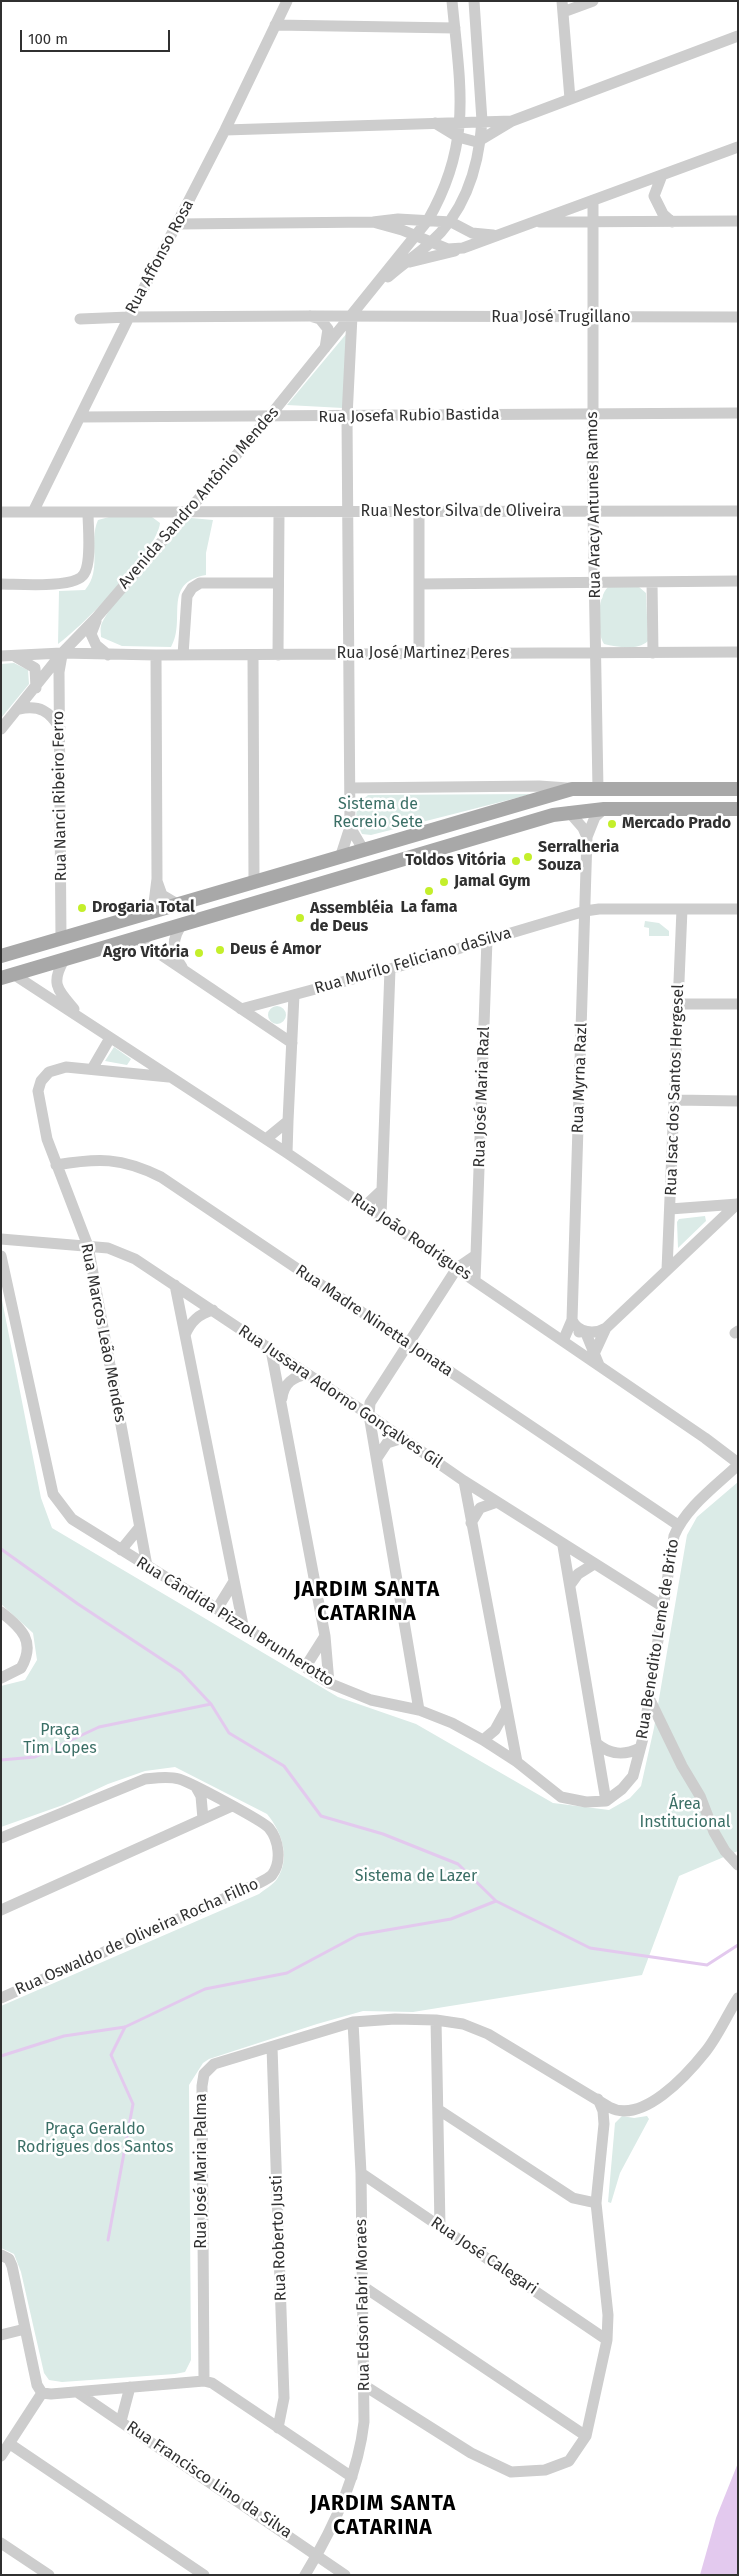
<!DOCTYPE html>
<html>
<head>
<meta charset="utf-8">
<style>
	body { margin:0 }
	#map { position:relative; width:739px; height:2576px; overflow:hidden; background:#fff; font-family:"Fira Sans",sans-serif }
	canvas { display:block }
	.frame { position:absolute; inset:0; border:2px solid #303030; pointer-events:none }
	.scale { position:absolute; left:20px; top:30px; width:150px; height:22px; box-sizing:border-box; border:2px solid #303030; border-top:0; padding-left:6px; font-size:15px; line-height:18px; white-space:nowrap; color:#303030; -webkit-text-stroke:4px #fff; paint-order:stroke }
</style>
</head>
<body>
<div id="map">
<canvas width="739" height="2576"></canvas>
<div class="frame"></div>
<div class="scale">100 m</div>
</div>
<script>
const context = document.querySelector('canvas').getContext('2d');
context.lineJoin = 'round';
function paint(path, color) {
  context.fillStyle = color;
  context.fill(path, 'evenodd');
}
function strokePath(path, color, width, dash) {
  context.strokeStyle = color;
  context.lineWidth = width;
  context.lineCap = dash ? 'butt' : 'round';
  context.setLineDash(dash || []);
  context.stroke(path);
}
function write(font, color, halo, rows, align = 'center') {
  context.font = font + ' "Fira Sans",sans-serif';
  context.lineWidth = 5;
  context.setLineDash([]);
  context.textBaseline = 'middle';
  context.strokeStyle = halo;
  context.fillStyle = color;
  for (const [text, x, y, turn = 0] of rows) {
    context.save();
    context.translate(x, y);
    context.rotate((+turn || 0) * Math.PI / 180);
    context.textAlign = isNaN(turn) ? turn : align;
    if (halo) context.strokeText(text, 0, 0);
    context.fillText(text, 0, 0);
    context.restore();
  }
}
paint(new Path2D(`
	M347,333L343,408L287,405Z
	M109,517H152L160,523C158,550 82,627 58,644L59,591L85,590C103,569 88,543 98,520Z
	M191,518L213,520L206,553V575C161,583 187,620 171,647L122,646L101,637C101,634 100,629 101,626C107,606 174,532 191,518Z
	M608,587H639L646,593L648,641C637,651 617,647 604,644C596,631 597,598 608,587Z
	M14,663L28,670L29,684L1,718V664Z
	M532,794L371,835L362,834C354,816 353,809 368,795Z
	M645,921L659,923L669,931V936H649V928L644,927Z
	M268 1015a9 9 0 1 1 18 0a9 9 0 1 1-18 0Z
	M114,1047L131,1059L127,1065L105,1061Z
	M705,1216L706,1221L678,1248L677,1222L679,1219Z
	M1,1295L41,1498L52,1528L338,1697L416,1724L553,1803L609,1810L630,1798L641,1786L654,1728L687,1535L697,1517L738,1482V1851L679,1876L642,1975L413,2012L363,2011L317,2024L209,2059L203,2063L189,2085L191,2360L185,2372L175,2374L62,2382L49,2380L44,2373L21,2272L14,2254L1,2248V2006L259,1894C264,1890 273,1885 277,1879C291,1858 282,1832 267,1814L175,1767L145,1771L108,1784L63,1805L1,1827V1686L25,1680L37,1660L33,1633L1,1604Z
	M622,2116L634,2118L647,2116L649,2119L620,2173L611,2203L608,2202L615,2123Z`), '#dbebe7');
paint(new Path2D(`
	M738,2463V2575H700L716,2518Z`), '#e3c9ee');
strokePath(new Path2D(`
	M1,1549L78,1604L181,1672L211,1704L229,1733L284,1766L321,1816L383,1834L458,1864L496,1901
	M1,1760L35,1757L99,1727L211,1704
	M1,2056L64,2036L125,2027L205,1989L287,1973L358,1935L451,1919L496,1901L590,1948L707,1965L738,1945
	M108,2240L133,2104L111,2055L125,2027`), '#e3c9ee', 3);
strokePath(new Path2D(`
	M562,1L570,99
	M563,12L593,1
	M275,25L455,28
	M435,123L458,137L477,142L512,121L738,36
	M225,130L512,121
	M662,175L654,196L663,214L672,222
	M593,200V511L598,789
	M373,222L402,230L448,249L463,248L738,147
	M540,222L738,221
	M178,224L373,222L398,219L451,222L472,233L493,235
	M410,262L455,251
	M388,277C401,265 417,255 430,243C465,212 479,166 482,121L474,1
	M310,316L320,319L328,329L325,348
	M80,319L129,317L309,316L738,317
	M81,417L738,413
	M1,512L738,511
	M33,512L129,317L225,130L287,1
	M419,512V654
	M652,582L653,653
	M1,584C19,584 75,589 84,574C92,562 88,528 88,512
	M419,584L738,581
	M96,621L91,634L96,645L108,655
	M156,655L157,879L154,903L157,909
	M183,655L187,596L192,588L200,583H278
	M253,655L254,881
	M278,655L279,513
	M1,656L62,653L156,655L738,652
	M16,657L35,668L36,688
	M19,709C40,705 49,711 60,728
	M1,729L62,653L97,617L269,417L428,220C473,142 460,86 452,1
	M350,788L539,786L568,788
	M569,812L583,828L587,837
	M350,827L363,849
	M341,855L350,827L347,417L352,316
	M157,881L162,895L177,904
	M136,938L292,1043
	M61,939L59,672L62,655
	M64,960C50,984 58,990 74,1009
	M182,967C171,952 172,937 183,923
	M13,974L287,1153L705,1438L738,1463
	M679,1004H738
	M241,1009L390,969L585,911L599,909H738
	M92,1069L110,1038
	M676,1100L738,1101
	M288,1121L294,995
	M266,1139L288,1121L287,1153
	M56,1165C98,1158 121,1157 161,1177L678,1525
	M382,1190L390,969
	M365,1206L382,1190L381,1216
	M670,1209L738,1204
	M1,1239L108,1248L135,1259L369,1415L464,1481L662,1606
	M476,1255L487,939
	M1,1256L53,1494L72,1519L217,1609L329,1683L371,1700L419,1710L452,1723L483,1740L517,1762L561,1797L586,1802L606,1801
	M667,1270L682,909
	M175,1285L243,1625
	M572,1320C578,1333 594,1335 606,1328L737,1204
	M579,1332L585,1331L599,1365
	M735,1333L738,1331
	M185,1335C191,1321 199,1314 213,1310
	M563,1341L572,1320L587,837L595,817L604,809
	M271,1350L325,1636L329,1683
	M594,1354L606,1328
	M282,1398C284,1383 293,1377 307,1374
	M377,1458L387,1443L403,1438
	M464,1481L517,1762
	M471,1523L480,1508L497,1502
	M563,1546L606,1801
	M121,1550L139,1528
	M147,1566L88,1246L47,1139L38,1091L41,1081L49,1072L66,1067L169,1077
	M570,1585L578,1574L594,1564
	M217,1609L233,1583
	M1,1612C22,1628 36,1642 21,1668L1,1678
	M306,1666L325,1636
	M650,1700L682,1766L700,1796L714,1832L725,1851L738,1865
	M419,1710L369,1415L370,1403L457,1268L476,1255L475,1280
	M483,1740L495,1730L506,1710
	M596,1743C610,1755 624,1756 640,1748
	M196,1787L201,1796L203,1819
	M606,1801L622,1789L633,1776L643,1738L674,1536C686,1507 716,1486 738,1465
	M1,1838L145,1779C156,1778 168,1776 179,1779C190,1782 263,1821 269,1828C279,1840 282,1862 272,1875C269,1878 263,1881 259,1883L1,1998
	M1,1910L232,1806
	M436,2020L440,2226
	M272,2047L284,2398L278,2428
	M439,2110L573,2198L596,2203
	M361,2173L607,2340
	M1,2255L9,2259L12,2266L37,2385L42,2393L1,2456
	M364,2287L586,2436
	M1,2335L25,2329
	M204,2381L202,2086L204,2074L214,2064L353,2022L395,2019L436,2020L463,2024L488,2034L609,2107C642,2125 687,2075 706,2051C718,2036 727,2015 738,1998
	M365,2386L471,2453L511,2472L545,2470L569,2461L586,2436L607,2340L608,2315L596,2203L604,2124L603,2111L598,2099
	M77,2392L345,2575
	M42,2393L51,2394L204,2381L212,2383L352,2477
	M121,2421L130,2387
	M10,2444L204,2575
	M1,2543L49,2575
	M305,2575C333,2529 358,2475 364,2422L361,2173L353,2022`), '#cdcdcd', 11);
strokePath(new Path2D(`
	M1,956L572,789H738
	M1,978L553,815L604,809H738`), '#a8a8a8', 14);
for (const [x, y, r, color] of [
	[612,824,5,"#c4ef2b"],
	[528,857,5,"#c4ef2b"],
	[516,861,5,"#c4ef2b"],
	[444,882,5,"#c4ef2b"],
	[429,891,5,"#c4ef2b"],
	[82,908,5,"#c4ef2b"],
	[300,918,5,"#c4ef2b"],
	[220,950,5,"#c4ef2b"],
	[199,953,5,"#c4ef2b"]
]) {
  const dot = new Path2D();
  dot.arc(x, y, r, 0, 2 * Math.PI);
  context.fillStyle = color;
  context.fill(dot);
  strokePath(dot, '#fff', 2);
}
write('16px', '#303030', '#fff', [
	["Rua Affonso Rosa",160,257,-62],
	["Rua José Trugillano",561,318],
	["Rua Josefa Rubio Bastida",409,416,-1],
	["Avenida Sandro Antônio Mendes",199,498,-49],
	["Rua Aracy Antunes Ramos",594,505,-91],
	["Rua Nestor Silva de Oliveira",461,512],
	["Rua José Martinez Peres",423,654],
	["Rua Nanci Ribeiro Ferro",60,796,-91],
	["Rua Murilo Feliciano daSilva",413,961,-16],
	["Rua Myrna Razl",580,1078,-88],
	["Rua Isac dos Santos Hergesel",675,1090,-88],
	["Rua José Maria Razl",482,1097,-88],
	["Rua João Rodrigues",411,1237,34],
	["Rua Madre Ninetta Jonata",374,1321,34],
	["Rua Marcos Leão Mendes",103,1333,79],
	["Rua Jussara Adorno Gonçalves Gil",340,1397,34],
	["Rua Cândida Pizzol Brunherotto",235,1622,32],
	["Rua Benedito Leme de Brito",658,1639,-81],
	["Rua Oswaldo de Oliveira Rocha Filho",137,1937,-24],
	["Rua José Maria Palma",202,2171,-90],
	["Rua Roberto Justi",279,2238,-92],
	["Rua José Calegari",484,2256,34],
	["Rua Edson Fabri Moraes",363,2305,-91],
	["Rua Francisco Lino da Silva",209,2480,34]
]);
write('16px', '#3b6f66', '#fff', [
	["Sistema de",378,805],
	["Recreio Sete",378,823],
	["Praça",60,1731],
	["Tim Lopes",60,1749],
	["Área",685,1805],
	["Institucional",685,1823],
	["Sistema de Lazer",416,1877],
	["Praça Geraldo",95,2130],
	["Rodrigues dos Santos",95,2148]
]);
write('bold 16px', '#303030', '#fff', [
	["Mercado Prado",622,824],
	["Serralheria",538,848],
	["Souza",538,866],
	["Toldos Vitória",506,861,"right"],
	["Jamal Gym",454,882],
	["Drogaria Total",92,908],
	["La fama",429,908,"center"],
	["Assembléia",310,909],
	["de Deus",310,927],
	["Deus é Amor",230,950],
	["Agro Vitória",189,953,"right"]
], 'left');
context.letterSpacing = '1px';
write('bold 21px', '#000', '#fff', [
	["JARDIM SANTA",367,1590],
	["CATARINA",367,1614],
	["JARDIM SANTA",383,2504],
	["CATARINA",383,2528]
]);
context.letterSpacing = '0px';
</script>
</body>
</html>
